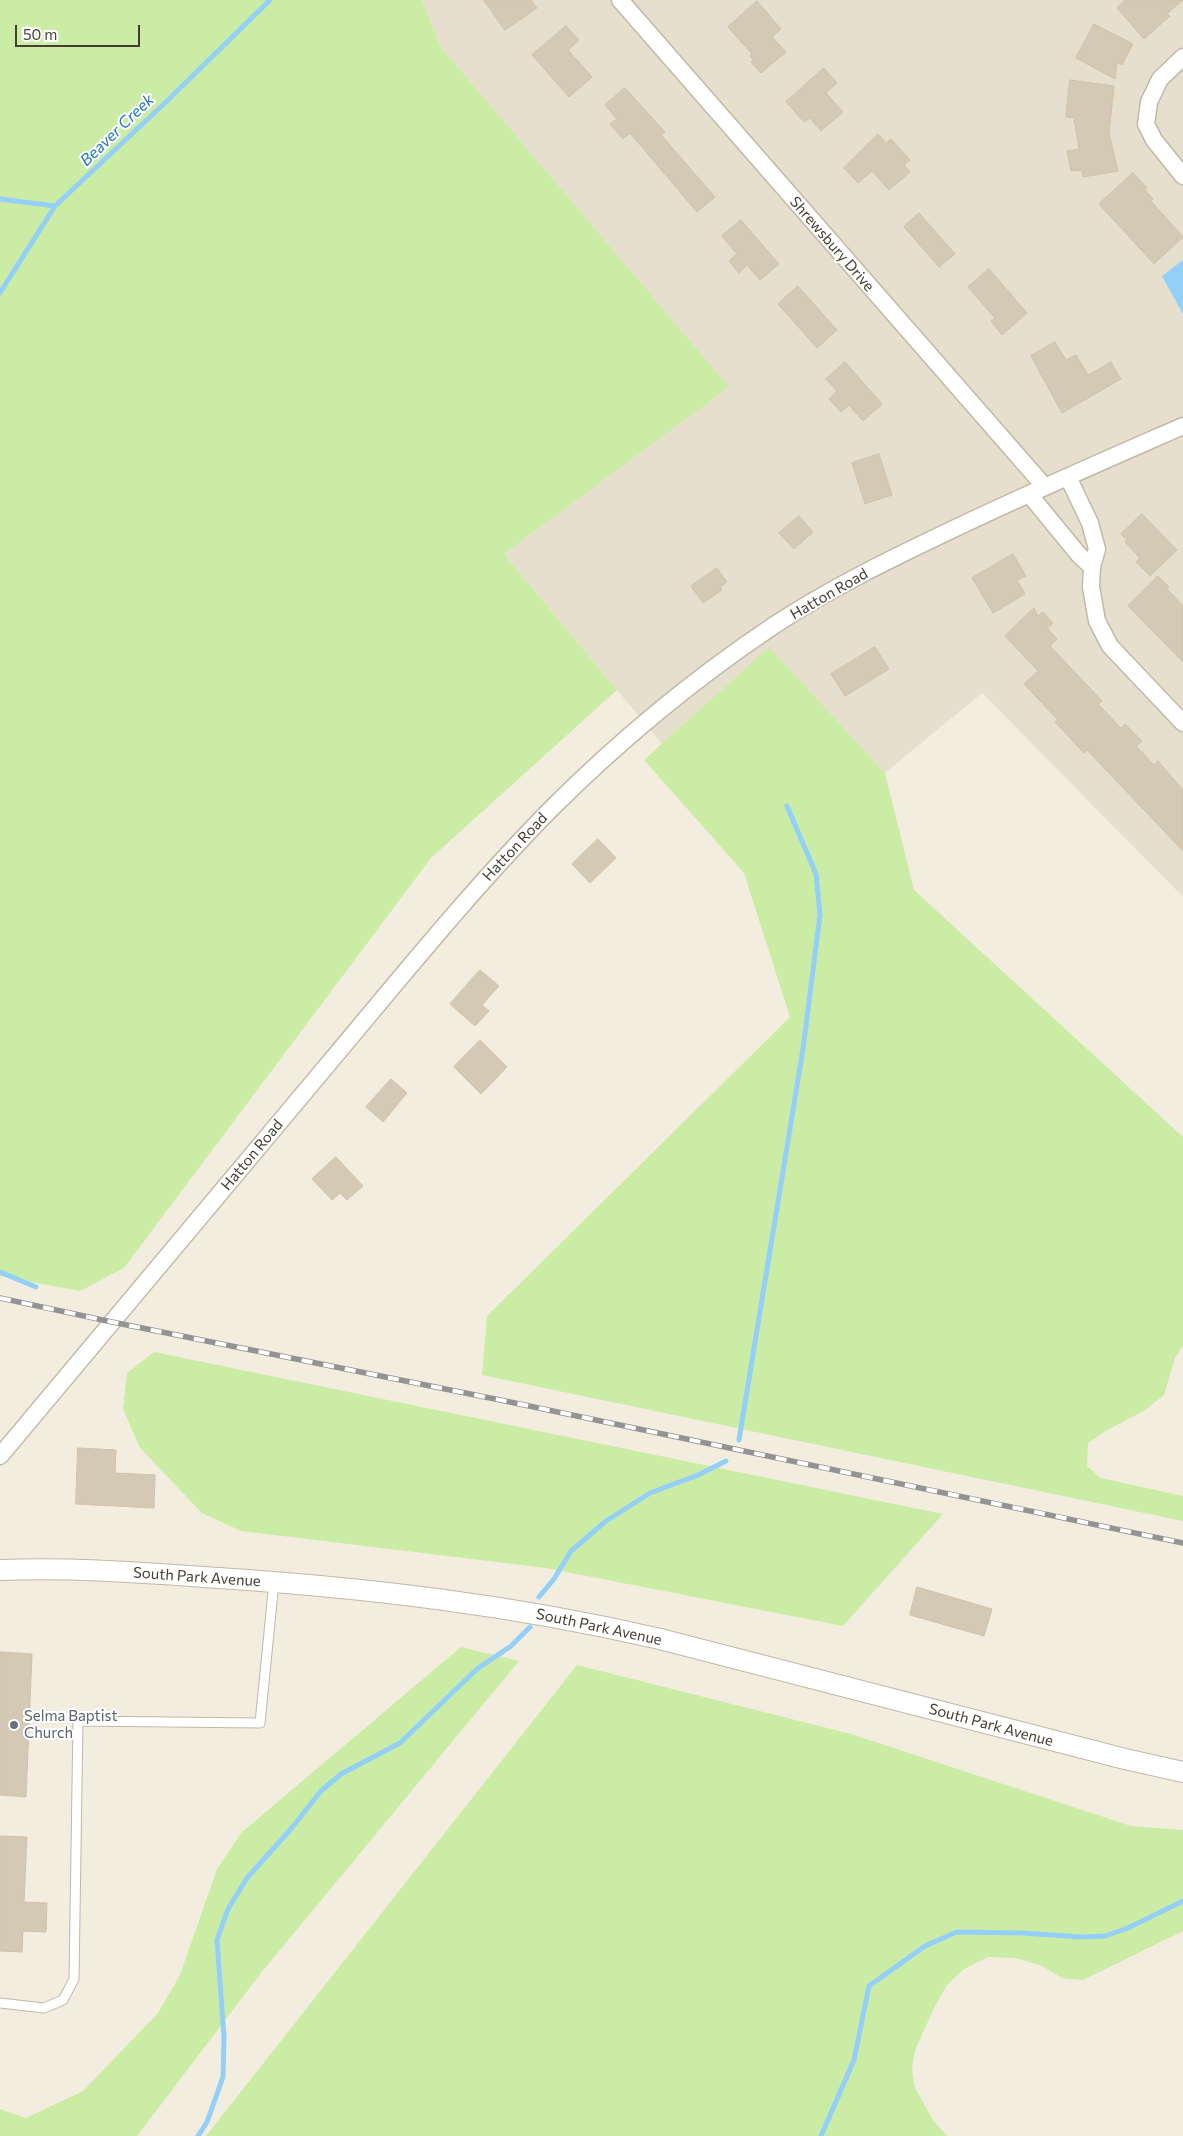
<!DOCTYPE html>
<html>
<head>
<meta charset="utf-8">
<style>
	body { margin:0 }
	#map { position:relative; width:1183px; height:2136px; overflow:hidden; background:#f3ede0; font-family:Commissioner,sans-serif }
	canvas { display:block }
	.scale { position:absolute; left:15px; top:25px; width:125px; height:22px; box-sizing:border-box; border:2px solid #443d31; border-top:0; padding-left:6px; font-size:15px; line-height:18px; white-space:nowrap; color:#443d31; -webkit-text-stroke:4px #fff; paint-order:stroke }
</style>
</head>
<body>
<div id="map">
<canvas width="1183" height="2136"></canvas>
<div class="scale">50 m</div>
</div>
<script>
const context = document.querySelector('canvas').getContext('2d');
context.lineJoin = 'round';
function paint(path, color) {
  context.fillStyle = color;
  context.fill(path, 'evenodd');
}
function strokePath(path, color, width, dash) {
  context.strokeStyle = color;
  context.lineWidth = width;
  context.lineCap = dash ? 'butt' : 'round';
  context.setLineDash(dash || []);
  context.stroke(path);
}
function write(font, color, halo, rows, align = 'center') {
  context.font = font + ' Commissioner,sans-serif';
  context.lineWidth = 4;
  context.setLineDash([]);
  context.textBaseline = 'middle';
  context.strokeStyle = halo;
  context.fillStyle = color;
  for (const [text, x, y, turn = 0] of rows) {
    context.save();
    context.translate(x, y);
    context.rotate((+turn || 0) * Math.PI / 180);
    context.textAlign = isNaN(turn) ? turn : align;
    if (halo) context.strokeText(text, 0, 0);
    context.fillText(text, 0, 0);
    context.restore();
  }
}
paint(new Path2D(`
	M422,0H1183V897L982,693L885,773L769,648L662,744L504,554L728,387L440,46Z`), '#e7dfce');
paint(new Path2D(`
	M0,0H422L440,46L729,387L504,554L617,690L431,858L124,1268L80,1291L0,1276Z
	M769,647L885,773L914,890L1183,1137V1345L1175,1358L1164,1395L1145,1410L1104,1432L1088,1443L1087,1466L1101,1478L1183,1496V1521L482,1375L487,1316L790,1017L744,873L644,760Z
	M154,1352L943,1514L843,1626L546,1568L241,1531L202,1513L140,1448L123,1409L127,1373Z
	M461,1647L519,1661L261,1973L137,2136H0V2109L26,2118L83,2091L158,2013L180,1975L217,1869L242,1832Z
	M577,1665L851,1734L1131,1826L1183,1830V1931L1083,1980L1062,1978L1040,1965L1015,1958L988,1957L964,1969L947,1985L935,2006L915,2050L912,2069L915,2088L933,2120L947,2136H206Z`), '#cbeca4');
paint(new Path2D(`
	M1183,260V314L1162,276Z`), '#94cff8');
strokePath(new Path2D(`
	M0,199L55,206
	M0,293L55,206L168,100L270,0
	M0,1272L36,1287
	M739,1440L803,1049L820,915L816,874L787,806
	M539,1597L554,1579L571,1551L606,1521L650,1493L698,1475L726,1461
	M198,2136L207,2122L223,2077L224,2037L217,1940L228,1909L247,1878L290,1830L321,1791L341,1774L400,1743L477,1669L511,1646L530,1627
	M821,2136L854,2060L869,1986L925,1946L957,1932L1022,1933L1081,1937L1105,1936L1128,1928L1183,1901`), '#94cff8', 5);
const building = new Path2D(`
	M484,0H531L537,8L505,30Z
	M1125,0H1183L1167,14L1170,16L1144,39L1117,8Z
	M757,1L781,29L772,37L786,52L761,73L751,62L753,60L750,56L752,54L728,27Z
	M1094,24L1133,44L1122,65L1117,62L1115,79L1076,58Z
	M566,26L579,40L568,50L592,77L569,97L532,55Z
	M824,68L837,83L826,93L843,112L821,131L810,118L804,122L786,102Z
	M1070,80L1114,86L1109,133L1118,171L1083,177L1082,170L1071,171L1067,151L1079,149L1074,118L1066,117Z
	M625,88L665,132L661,135L715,197L697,212L630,133L623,139L610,124L617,119L605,105Z
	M878,134L886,143L891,139L910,160L904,165L910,172L889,190L872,171L858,183L844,168Z
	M1133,173L1147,188L1145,190L1153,199L1151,201L1183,237L1154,264L1099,204Z
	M919,213L955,254L939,267L904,227Z
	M741,220L779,264L760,280L747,265L739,273L729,261L737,254L722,236Z
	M989,269L1027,313L1002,335L991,321L995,318L968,287Z
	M798,286L837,330L817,348L778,304Z
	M1055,342L1066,360L1076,355L1088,375L1111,362L1121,379L1062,413L1031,356Z
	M845,362L882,404L863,421L849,405L841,412L829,399L837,391L826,379Z
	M879,454L892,495L865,504L852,463Z
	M1142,514L1177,550L1150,576L1136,562L1140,558L1125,542L1127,540L1121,534Z
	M799,516L813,532L794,549L779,533Z
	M1013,554L1026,576L1017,580L1025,594L993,613L972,578Z
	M717,568L727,582L720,587L722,590L703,603L691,586Z
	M1158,576L1169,587L1167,589L1183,606V662L1128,606Z
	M1034,608L1038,616L1043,612L1053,623L1047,628L1057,639L1050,646L1102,701L1098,704L1121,728L1125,724L1142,741L1136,746L1154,765L1158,761L1183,790V851L1087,750L1084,753L1055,722L1058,720L1024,684L1038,671L1005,636Z
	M875,647L889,669L845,696L831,674Z
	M598,839L616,858L590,883L572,864Z
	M480,970L499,986L482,1005L489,1011L475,1026L450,1004Z
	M480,1040L507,1067L481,1094L454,1067Z
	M391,1079L407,1093L383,1122L366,1107Z
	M336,1157L363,1186L347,1200L340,1193L332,1200L312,1179Z
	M78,1448L116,1450L115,1473L155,1475L154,1508L76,1504Z
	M917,1587L992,1609L984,1636L910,1615Z
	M0,1652L32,1654L26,1797L0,1795Z
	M0,1836L27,1837L24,1902L47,1903L46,1932L23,1931L22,1952L0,1951Z`);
paint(building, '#d4c9b5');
strokePath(building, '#d1c1a7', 1);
const service = new Path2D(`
	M0,2003L44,2008L63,2000L74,1979L78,1721L260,1723L274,1582`);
const minor = new Path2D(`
	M620,0L1045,487
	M1183,57L1160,79L1149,102L1146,124L1154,140L1183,176
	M1068,477L1090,523L1097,549L1092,567L1091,587L1097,621L1110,646L1183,723
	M1029,494L1079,555L1092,567
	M0,1456C108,1327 216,1198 324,1069C398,981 470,891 551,809C618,742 694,679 773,626C833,586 899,555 964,524C1036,490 1110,458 1183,426`);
const tertiary = new Path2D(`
	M0,1570C73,1567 146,1573 219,1578C369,1588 513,1605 660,1639L1125,1759L1183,1772`);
strokePath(service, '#c1b8a5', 11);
strokePath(minor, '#c1b8a5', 19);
strokePath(tertiary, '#c1b8a5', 22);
strokePath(service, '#fff', 9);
strokePath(minor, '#fff', 16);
strokePath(tertiary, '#fff', 20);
const rail = new Path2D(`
	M0,1298L112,1322L510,1402L1183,1543`);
strokePath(rail, '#939393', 5.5);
strokePath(rail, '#fff', 4, [11]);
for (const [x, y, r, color] of [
	[14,1725,5,"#6b7280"]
]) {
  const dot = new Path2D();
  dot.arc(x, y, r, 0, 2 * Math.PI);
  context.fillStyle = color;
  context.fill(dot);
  strokePath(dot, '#fff', 2);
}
write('15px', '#443d31', '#fff', [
	["Shrewsbury Drive",832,244,49],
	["Hatton Road",829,594,-30],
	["Hatton Road",515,847,-47],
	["Hatton Road",252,1155,-50],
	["South Park Avenue",197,1577,4],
	["South Park Avenue",599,1627,12],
	["South Park Avenue",991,1725,15]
]);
write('15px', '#5b616d', '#fff', [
	["Selma Baptist",24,1716],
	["Church",24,1733]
], 'left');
write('italic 16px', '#2078ba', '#fff', [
	["Beaver Creek",117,130,-44]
]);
</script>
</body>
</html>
